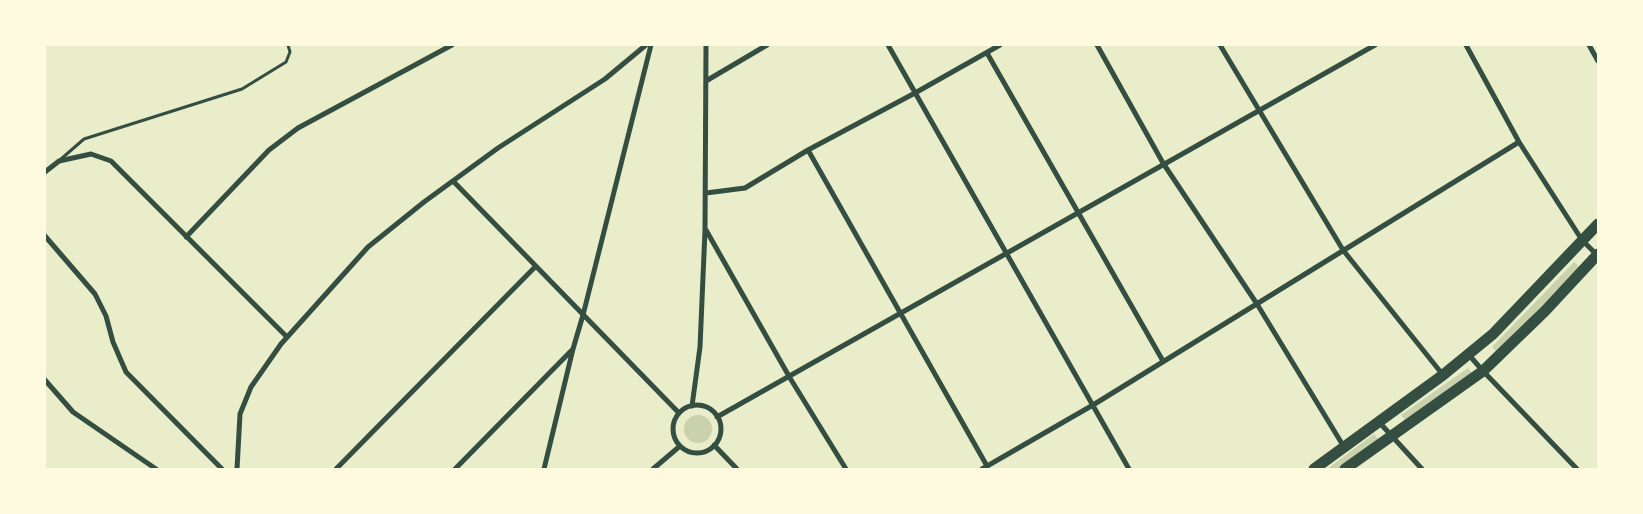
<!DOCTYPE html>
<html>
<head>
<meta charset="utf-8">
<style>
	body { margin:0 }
	#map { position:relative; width:1643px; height:514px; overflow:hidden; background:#e9edc9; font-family:Arial,sans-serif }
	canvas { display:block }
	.frame { position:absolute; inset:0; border:46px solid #fefae0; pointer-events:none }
</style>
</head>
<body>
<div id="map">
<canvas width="1643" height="514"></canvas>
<div class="frame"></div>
</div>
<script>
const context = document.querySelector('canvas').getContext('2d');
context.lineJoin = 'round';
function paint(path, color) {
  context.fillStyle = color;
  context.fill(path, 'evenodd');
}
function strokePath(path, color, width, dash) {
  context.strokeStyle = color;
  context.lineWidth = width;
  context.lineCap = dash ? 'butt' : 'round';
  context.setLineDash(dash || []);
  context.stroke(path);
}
paint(new Path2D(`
	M1574,262L1580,267L1497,352L1492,347Z
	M1468,368L1472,373L1405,420L1401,415Z
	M684 429a14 14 0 1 1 28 0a14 14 0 1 1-28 0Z
	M1374,434L1379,440L1339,469H1327Z`), '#cad2ad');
strokePath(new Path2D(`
	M61,159L84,139L242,89L286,62L290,52L288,45`), '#344e41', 3);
strokePath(new Path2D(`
	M888,45L1129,469
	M1097,45L1163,163L1257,304L1344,447
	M1220,45L1343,250L1443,375
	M1466,45L1519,142L1582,240L1598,256
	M1589,45L1598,61
	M987,53L1163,361
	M706,81L767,45
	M808,150L987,466
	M45,172L59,161L91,154L111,161L287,337
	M453,181L679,413
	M706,193L745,188L808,150L915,93L1000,45
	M706,230L790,378L846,469
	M45,236L95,294L106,316L113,342L126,372L222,469
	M186,237L269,150L298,128L452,45
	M1469,355L1483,371L1577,469
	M45,380L73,412L156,469
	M673 429a24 24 0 1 1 48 0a24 24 0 1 1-48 0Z
	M692,406L700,347L705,230L706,45
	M717,417L1375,45
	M1379,422L1422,469
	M714,445L737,469
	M237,469L240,414L251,387L281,344L368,247L424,202L498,148L605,79L646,45
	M336,469L536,266
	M455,469L572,350
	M544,469L573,349L583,315L651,45
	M653,469L680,446
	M982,469L1093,405L1519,142`), '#344e41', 5);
strokePath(new Path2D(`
	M1314,469L1443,375L1493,334L1598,224
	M1345,469L1483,371L1545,311L1598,254`), '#344e41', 11);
</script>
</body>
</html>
